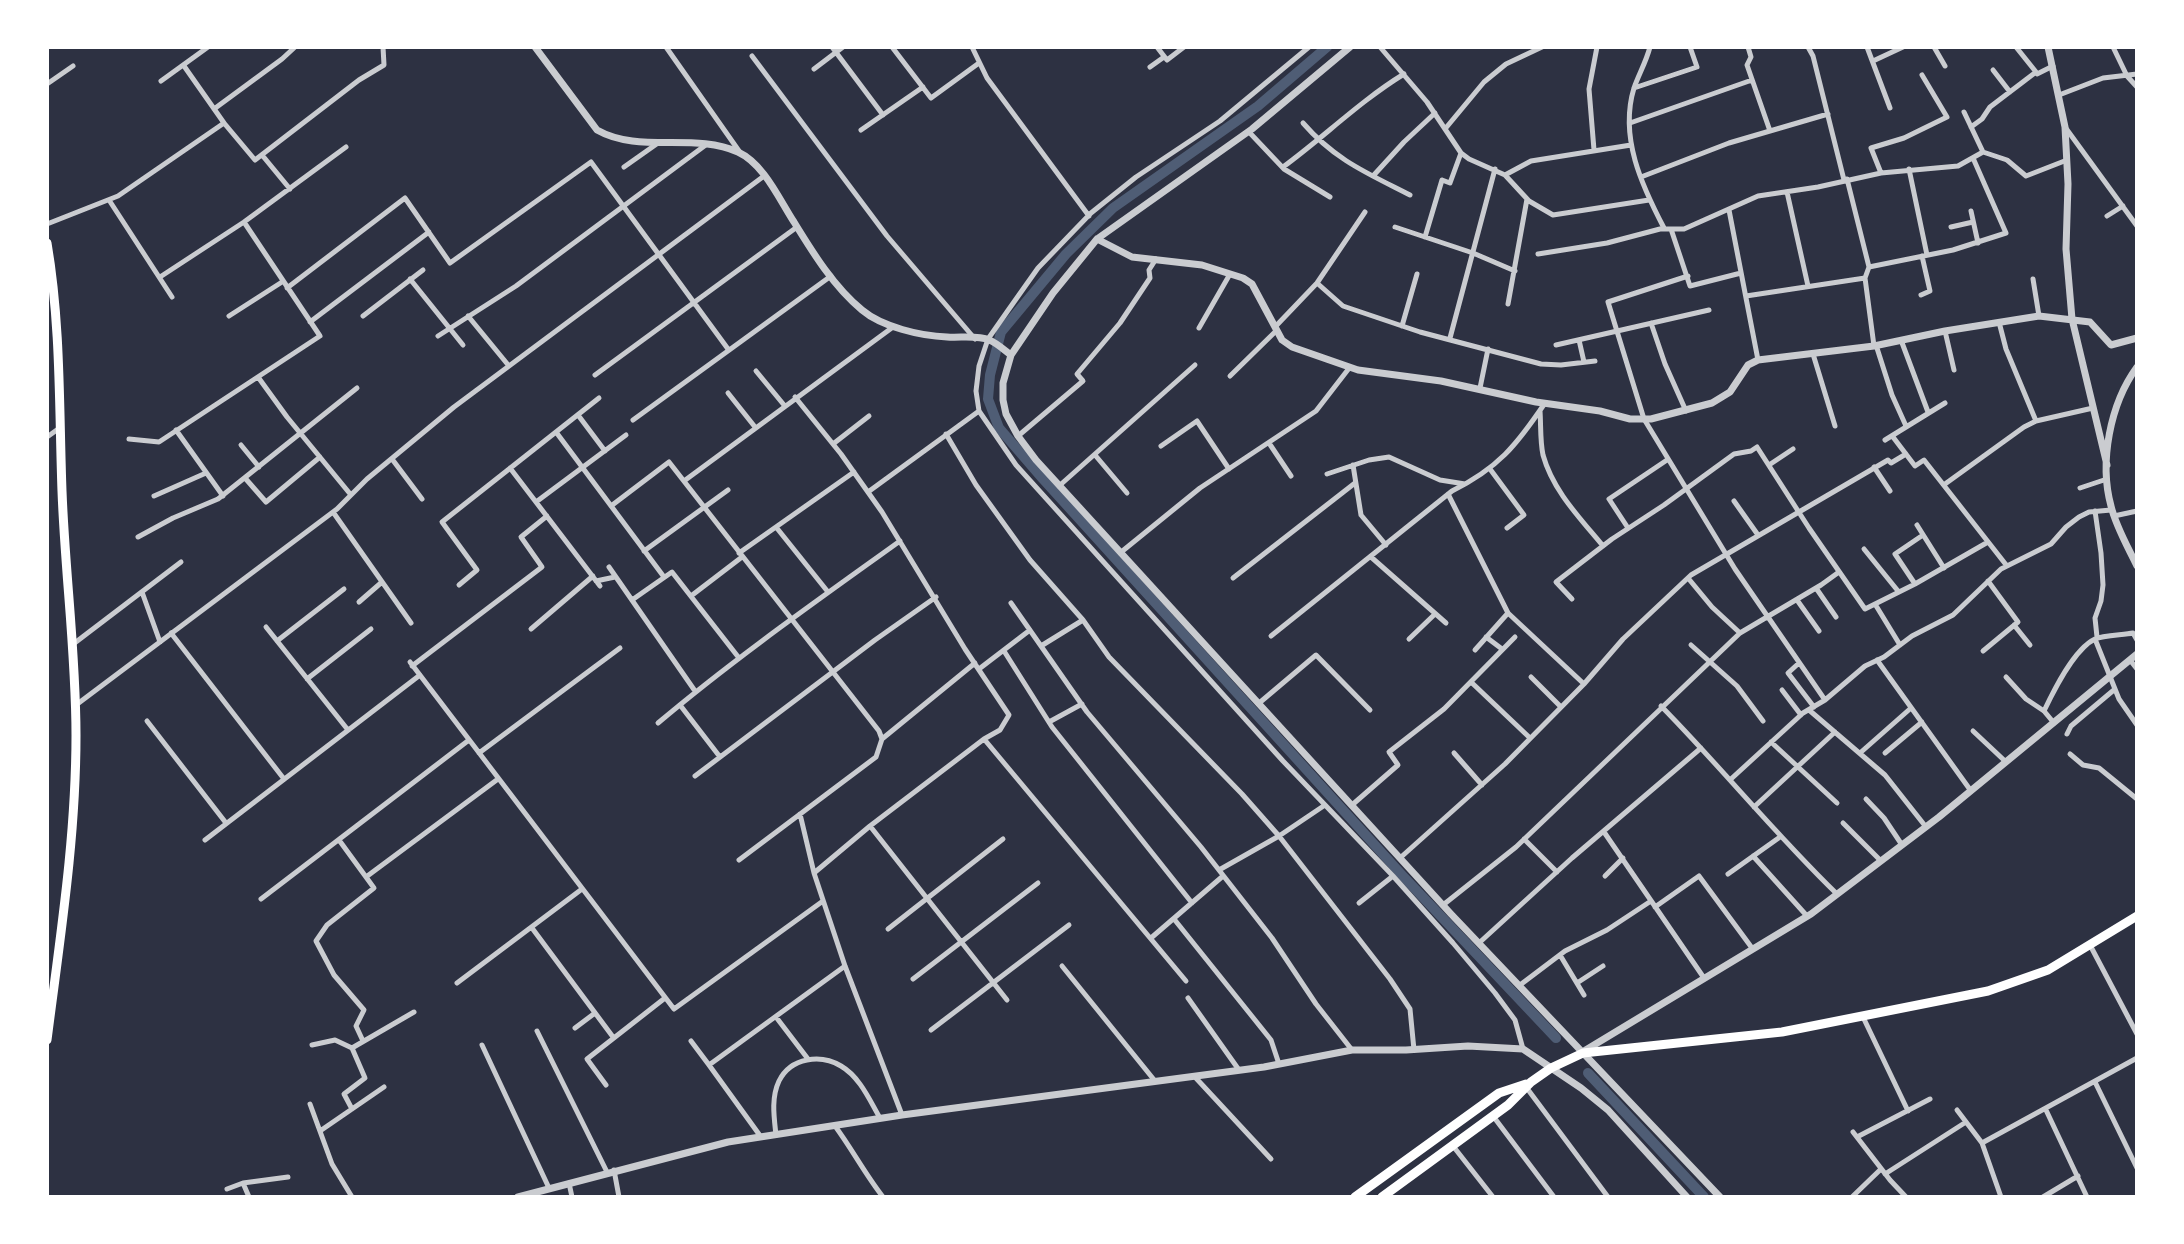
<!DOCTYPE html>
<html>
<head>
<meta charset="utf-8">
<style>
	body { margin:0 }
	#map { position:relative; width:2184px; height:1244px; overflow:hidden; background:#2d3142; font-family:"Playfair Display",serif }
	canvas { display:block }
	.frame { position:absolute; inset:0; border:49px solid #fff; pointer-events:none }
</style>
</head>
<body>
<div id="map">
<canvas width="2184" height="1244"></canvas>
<div class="frame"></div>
</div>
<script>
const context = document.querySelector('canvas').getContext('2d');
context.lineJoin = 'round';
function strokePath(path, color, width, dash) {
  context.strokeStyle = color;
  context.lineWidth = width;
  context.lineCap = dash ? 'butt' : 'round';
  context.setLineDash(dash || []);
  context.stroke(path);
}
strokePath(new Path2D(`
	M1327,47L1258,106L1113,208L1066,254L1001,332L990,375L988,399L999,428L1043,479L1401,874L1556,1038
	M1588,1073L1704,1197`), '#4f5d75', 10);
strokePath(new Path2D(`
	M666,47L739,151
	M832,47L883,115
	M892,47L931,98L979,63
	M972,47L987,78L1089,216
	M1157,47L1167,60L1184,47
	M1309,47L1220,121L1136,177L1091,213L1038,268L1009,309L988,339L979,366L976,391L979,411L1016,465L1283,761L1393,876L1453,943L1495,993L1515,1020L1523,1049
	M1380,47L1427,102L1461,153L1469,159L1505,175L1529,201L1553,215L1649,200
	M1650,47C1646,62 1639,74 1634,88C1619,137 1642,186 1664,228
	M1748,47L1751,57L1747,65L1770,131
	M1808,47L1813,56L1844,180
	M1867,47L1890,108
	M1934,47L1945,66
	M2016,47L2036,72
	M2113,47L2127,76L2137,87
	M752,56L887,236L975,339
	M1873,61L1903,47
	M184,66L224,123L255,160L359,80L384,65L383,47
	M1150,67L1164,57
	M814,69L843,47
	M1993,70L2010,92
	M161,81L208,47
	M47,84L73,66
	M1634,88L1697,67L1690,47
	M2059,95L2103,78L2137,74
	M214,109L282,59L295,47
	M1964,112L1983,152L2007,160L2026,176L2067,160
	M1303,123C1335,160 1367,173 1410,195
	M1630,123L1752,80
	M1971,127L1982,119L1990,107L2036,72L2037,74L2053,66
	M2065,127L2137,226
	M1445,129L1484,82L1506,64L1542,47
	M861,130L923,87
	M1249,132L1284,169L1330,197
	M1594,150L1589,89L1597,47
	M262,155L290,189
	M624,167L658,143
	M1283,167C1324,137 1360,101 1404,74
	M1909,169L1927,255
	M1881,173L1871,148L1904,138L1947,117L1922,75
	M1505,175L1531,161L1631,145
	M1373,176L1404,142L1435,113
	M1641,177L1729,143L1828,114
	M1847,179L1869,267L1865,278L1874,346
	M1787,192L1808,286
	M109,200L172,297
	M1729,210L1758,360
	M1971,211L1978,243
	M2107,216L2123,206
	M47,224L118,196L224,123
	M1395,227L1473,253L1515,271
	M1951,227L1973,222
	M1671,229L1690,286L1741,273
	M1425,237L1442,180L1450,183L1461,153
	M1538,254L1607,243L1660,229H1684L1758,196L1818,187L1881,173L1958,166L1983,152
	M1869,267L1953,250L2006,233L1973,158
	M1688,276L1608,302L1644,419L1735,569L1825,700
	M160,277L244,222L346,147
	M410,279L463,345
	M2033,279L2039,316
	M1317,283L1343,306L1420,332L1541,364L1561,365L1595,361
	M287,288L405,198L450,263L591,162L728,349
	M1921,295L1930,291L1922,256
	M1746,296L1865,278
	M1508,304L1527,199
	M229,316L282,282
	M363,316L423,270
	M468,316L509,366
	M310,322L429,232
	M1999,322L2006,349L2036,421
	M1651,323L1665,364L1686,411
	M1402,326L1417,274
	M1275,327L1317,283L1365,212
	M1199,328L1230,274
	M1945,331L1954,370
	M438,336L516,286L707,144
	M1450,338L1495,169
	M1579,340L1584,362
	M1901,340L1928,412
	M1556,345L1709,310
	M1876,345L1892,395L1906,426
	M1813,354L1835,426
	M756,371L784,405
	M595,375L797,227
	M1230,376L1277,330
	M258,377L287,417L351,495
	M1480,388L1488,349
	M728,393L755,427
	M795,397L841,454L882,512L965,649L1009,715L1000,730L984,739L870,826L814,873L845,966L902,1115
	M1540,411C1541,425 1540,441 1543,455C1553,491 1580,518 1603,546
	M578,415L605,451
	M633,420L831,276
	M176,430L223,496
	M556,432L664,577
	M946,434L976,485L1030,560L1083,620L1109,657L1242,794L1279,836L1390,979L1410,1009L1414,1050
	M1018,436L1083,381L1077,374L1120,323L1150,278L1149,270L1156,259
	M47,437L61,427
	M1893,437L1915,466L1924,460L2007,566
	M129,439L159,442L320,336L244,222
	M1885,440L1945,403
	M1269,443L1291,476
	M833,444L869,416
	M241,445L259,467
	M1161,446L1197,421L1229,469
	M1095,455L1127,493
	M392,459L422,499
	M1353,465L1361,515L1386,545
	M1769,465L1793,449
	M1874,467L1890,491
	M510,468L600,586
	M1490,469L1524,515L1507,528
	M1327,474L1369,460L1389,457L1440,480L1465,484
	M245,478L266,502L320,457
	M684,481L893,327
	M1945,484L2024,427L2036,421L2093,408
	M1059,486L1195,365
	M2080,488L2107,479
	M868,492L979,411
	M1448,494L1508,613L1584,684
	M154,496L206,473
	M1734,501L1758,535
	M536,502L626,435
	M611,506L669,462L879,731L882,739L876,757L739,860
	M2095,511L2101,553L2103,585L2101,601L2095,618L2097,637
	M333,512L411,623
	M2114,516L2137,511
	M1917,525L1944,568
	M776,527L828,592
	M1628,528L1609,499L1667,460
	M138,537L173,518L218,499L357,388
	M1864,549L1898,591
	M644,551L728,490
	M739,553L854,472
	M1120,553L1200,488L1316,411L1350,367
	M1371,557L1446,623
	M609,567L695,691
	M1233,578L1355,483
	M1688,578L1712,607L1740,633
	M596,581L615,577
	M1915,584L1895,554L1923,535
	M459,585L477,570L442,522L599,398
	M1816,588L1836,617
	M142,592L160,642
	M691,596L742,557
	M1572,599L1556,582L1612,539L1664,505L1734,454L1751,451L1757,447L1809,528L1865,609L1915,584L1988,542
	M632,600L672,572L739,658
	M1797,600L1819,631
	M359,602L382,582
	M1011,603L1087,712L1201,847L1272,938L1316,1004L1352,1050
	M1875,604L1900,645
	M2014,625L2030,645
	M266,627L348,730
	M531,629L593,576
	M171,633L284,779
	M1271,636L1452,491C1498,468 1516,446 1545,403
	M1486,637L1502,649
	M1409,639L1435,614
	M2095,639L2119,699L2137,725
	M277,641L344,589
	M72,645L181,562
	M1691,645L1737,686L1763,721
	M1041,646L1083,620
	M1475,650L1508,613
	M1004,651L1052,727L1192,903
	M1983,651L2018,622L1988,581
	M1877,660L1971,791
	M2130,660L2137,669
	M410,662L674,1009L823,901
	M1799,663L1788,673L1814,707
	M412,666L542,567L521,537L547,516
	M979,669L1030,630
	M1531,677L1561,707
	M2006,677L2026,699L2044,711L2054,723
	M307,679L371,629
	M1471,682L1530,738
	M1782,690L1801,715
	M1258,704L1316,655L1370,710
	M76,705L337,509L367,479L454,407L764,176
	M680,705L720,757
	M1661,706C1721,767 1775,834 1837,894
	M1809,710L1885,775L1926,827
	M2044,711C2054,690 2074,649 2095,639C2103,635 2124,635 2133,633L2137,640
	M147,721L226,823
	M1049,722L1082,704
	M658,723C735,658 818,600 900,541
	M1973,731L2006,762
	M2067,734L2071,726L2115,689
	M882,739L975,663
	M984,739L1186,981
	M1771,742L1837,803
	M479,753L620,648
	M1454,753L1482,785
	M1860,753L1911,708
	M1885,753L1922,722
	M2070,754L2083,765L2099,768L2137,799
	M695,776L875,640L936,597
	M1731,779L1803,713L1825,700L1865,666L1884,657L1912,636L1953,615L2001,569L2051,544L2066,527L2079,517L2089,512L2111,510
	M1866,799L1884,818L1902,845
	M1352,805L1398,765L1389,752L1444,709L1515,637
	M1754,807L1835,732
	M800,814L814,873
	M1843,823L1881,861
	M870,826L1007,1000
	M1604,832L1704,978
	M1524,839L1557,872
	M205,840L420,675
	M339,840L374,888L327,925L316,941L334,975L364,1010L356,1026L363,1041
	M1753,856L1807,916
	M1400,858L1505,764L1584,684L1623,639L1691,575L1888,460L1891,463L1906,454
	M1219,870L1279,836L1325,805
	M1728,874L1780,837
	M1605,876L1623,858
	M366,877L498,779
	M261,899L469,740
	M1359,903L1393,876
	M1443,905L1516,847L1740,633L1821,585L1839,572
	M1655,907L1699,876L1752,948
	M1174,919L1271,1040L1279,1064
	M532,928L613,1037
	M888,929L1003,839
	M1151,938L1223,876
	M1479,943L1572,858L1701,748
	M2090,945L2137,1034
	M1560,955L1584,995
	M1062,966L1155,1081
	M913,979L1038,883
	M457,983L582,889
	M1577,983L1603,966
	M1520,985L1565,951L1607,930L1651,901
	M1188,998L1239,1070
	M776,1017L808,1059
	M1863,1017L1908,1111
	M575,1028L595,1013
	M931,1030L1069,925
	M537,1031L607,1172
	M691,1041L709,1065
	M312,1045L335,1040L352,1048L365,1078L344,1094L352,1109
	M482,1045L549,1188
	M352,1048L414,1012
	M1194,1076L1271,1159
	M2095,1082L2137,1168
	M606,1085L587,1059L665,998
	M1526,1087L1608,1197
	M310,1104L332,1164L352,1197
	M1957,1110L1982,1143L2001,1197
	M2046,1110L2087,1197
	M1493,1116L1554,1197
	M835,1126C852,1149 865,1174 883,1197
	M320,1131L384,1087
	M1853,1132L1890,1180L1906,1197
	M776,1135C774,1117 771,1098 779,1081C791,1057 821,1054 841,1066C860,1077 870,1101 880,1118
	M761,1137L709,1065L845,966
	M1857,1137L1930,1099
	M1982,1143L2137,1058
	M1453,1146L1493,1197
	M614,1170L619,1197
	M1885,1174L1966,1122
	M243,1183L249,1197
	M569,1183L572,1197
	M227,1189L243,1183L288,1177
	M1852,1197L1881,1169
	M2043,1197L2078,1176`), '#caccd0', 5);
strokePath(new Path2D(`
	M535,47L597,130C639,154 695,132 738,152C764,164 779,199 794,222C813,253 834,287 862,310C882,327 921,336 947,337C960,338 978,335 989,340C997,343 1004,350 1011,355
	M1350,47L1252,129L1097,239L1053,293L1011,355L1003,383V400L1006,414L1018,436L1036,460L1451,914L1720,1197
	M2048,47L2065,127L2068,184L2066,249L2072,319L2107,465
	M1097,239L1132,257L1202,265L1243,278L1252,284L1282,340L1292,347L1358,370L1441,381L1536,402L1600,411L1630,419H1651L1712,403L1730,392L1748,365L1758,360L1874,346L1945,331L2039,316L2090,322L2111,345L2137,338
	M2137,367C2110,404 2099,462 2111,506C2116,527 2128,547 2137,566
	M1584,1051L1811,914L1939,817L2137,654
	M518,1197L728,1142L902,1115L1264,1067L1352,1050H1406L1468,1046L1523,1049L1581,1088L1608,1110L1687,1197`), '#caccd0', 7);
strokePath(new Path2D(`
	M47,243C61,325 59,409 62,491C65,573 76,653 76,735C76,838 60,938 47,1040
	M1355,1197L1499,1093L1526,1084
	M1382,1197L1508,1105L1531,1082L1551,1068L1583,1053L1782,1032L1988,991L2048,970L2137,916`), '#fff', 9);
</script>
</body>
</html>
